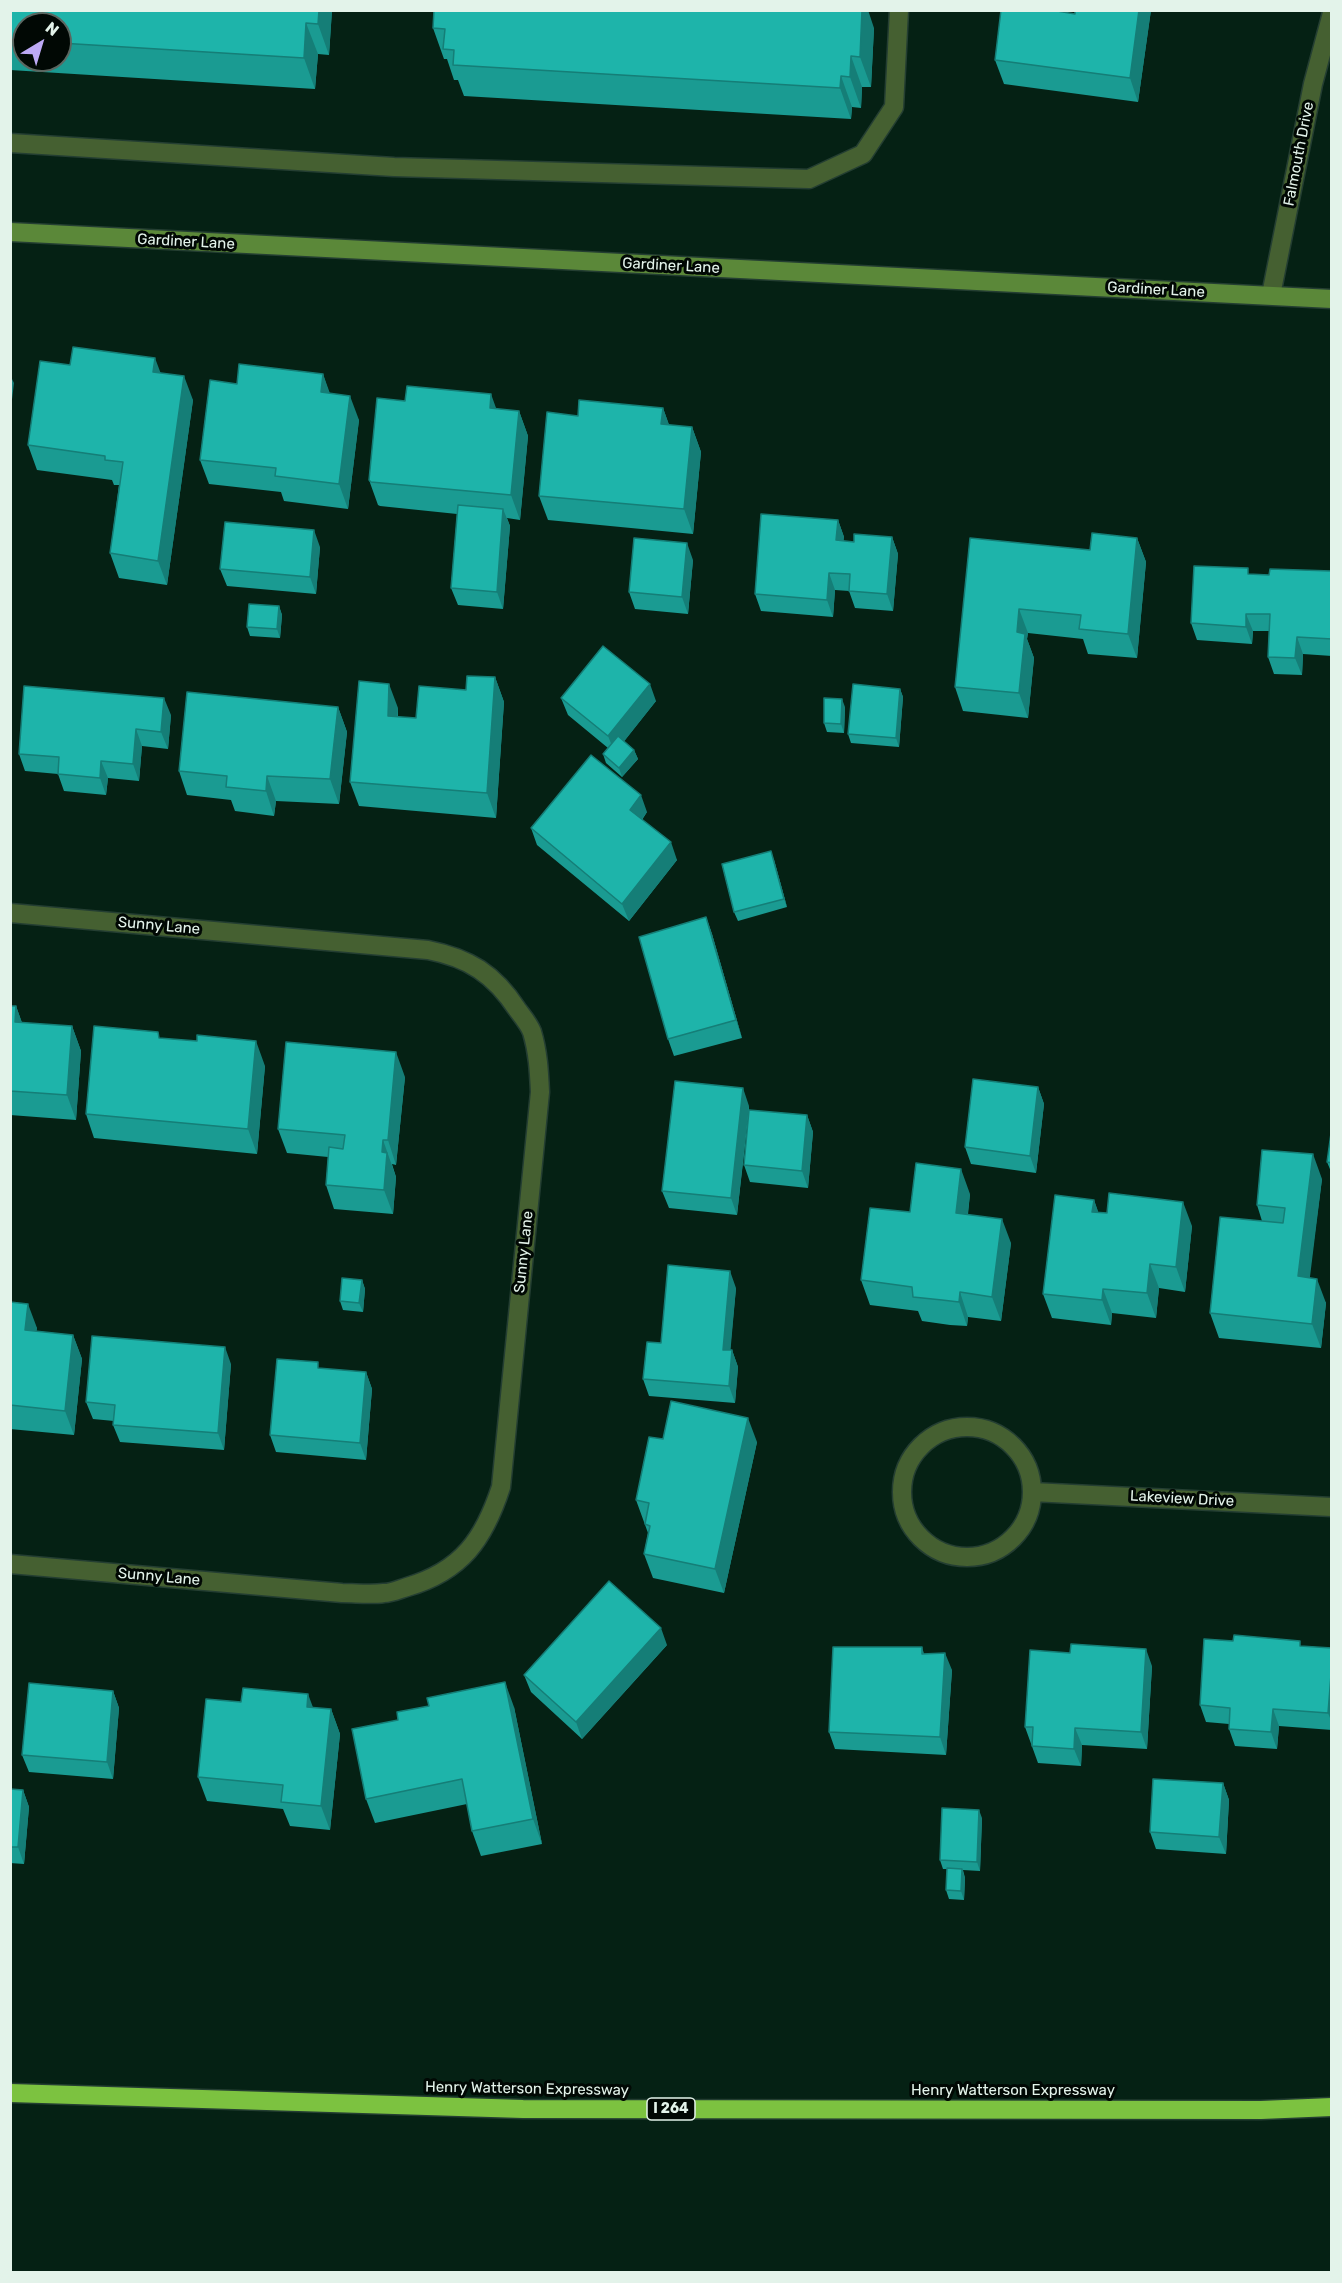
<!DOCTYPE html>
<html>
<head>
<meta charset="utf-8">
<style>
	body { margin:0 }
	#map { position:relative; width:1342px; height:2283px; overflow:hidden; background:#052114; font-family:Rubik,sans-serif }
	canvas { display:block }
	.frame { position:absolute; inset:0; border:12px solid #e3f3ea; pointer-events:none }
	.north { position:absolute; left:12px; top:12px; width:60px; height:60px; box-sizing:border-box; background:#010804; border:2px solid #5b6660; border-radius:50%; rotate:38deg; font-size:16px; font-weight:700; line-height:24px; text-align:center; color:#e3f3ea }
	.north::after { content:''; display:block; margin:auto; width:21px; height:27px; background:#bda9f5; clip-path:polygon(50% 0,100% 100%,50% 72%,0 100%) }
</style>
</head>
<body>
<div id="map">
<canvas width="1342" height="2283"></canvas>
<div class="frame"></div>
<div class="north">N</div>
</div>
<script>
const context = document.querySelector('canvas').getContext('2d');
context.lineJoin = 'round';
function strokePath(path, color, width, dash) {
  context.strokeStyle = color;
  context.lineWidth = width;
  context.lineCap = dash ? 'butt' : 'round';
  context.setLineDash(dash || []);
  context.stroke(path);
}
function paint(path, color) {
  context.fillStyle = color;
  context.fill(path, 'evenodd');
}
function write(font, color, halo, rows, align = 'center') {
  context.font = font + ' Rubik,sans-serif';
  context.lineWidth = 6;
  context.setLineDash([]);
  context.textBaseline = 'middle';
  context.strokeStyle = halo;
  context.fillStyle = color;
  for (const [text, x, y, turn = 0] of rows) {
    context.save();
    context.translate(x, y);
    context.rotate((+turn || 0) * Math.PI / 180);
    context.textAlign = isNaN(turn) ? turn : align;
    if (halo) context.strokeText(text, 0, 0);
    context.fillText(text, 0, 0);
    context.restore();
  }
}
const street = new Path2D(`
	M10,143L394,167L809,179L863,154L894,107L899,10
	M1271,295L1313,84L1332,13
	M10,913L428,950C469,958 494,974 517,1009C522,1016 529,1024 532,1032C538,1052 539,1071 540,1092L501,1487C484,1539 462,1571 407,1587C400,1589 392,1593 384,1593C370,1595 356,1593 342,1593L10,1564
	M902 1492a65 65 0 1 1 130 0a65 65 0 1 1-130 0Z
	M1032,1492L1332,1507`);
const secondary = new Path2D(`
	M10,232L1332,299`);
const highway = new Path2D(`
	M10,2093L523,2109L1261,2110L1332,2107`);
strokePath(street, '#243e32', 21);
strokePath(secondary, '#243e32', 21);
strokePath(highway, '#243e32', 21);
strokePath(street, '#456031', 18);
strokePath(secondary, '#5b8839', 18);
strokePath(highway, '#7cc240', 18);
paint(new Path2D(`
	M10,10H332L329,55L318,54L315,89L10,70ZM24,24H60V60H24Z
	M1151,10L1138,102L1004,84L995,60L1075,14Z
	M433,28H874L871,87H862L861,108L852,107L851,119L464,96L458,80H454L447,59H444Z
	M70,365L161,373L193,400L167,585L119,578L110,553L119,485H114L112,480L37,470L28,445Z
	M323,374L329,393L359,420L348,509L284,501L281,492L209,484L200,460L237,384Z
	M405,401L519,411L528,436L520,520L507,518L510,526L503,609L458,605L451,588L457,514L380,506L378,505L369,480Z
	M663,408L669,425L692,427L701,452L693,534L548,520L539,496L578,416Z
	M838,520L844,537L843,541L854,542L892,537L898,554L893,611L855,608L849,591L835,590L833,617L761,611L755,594Z
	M970,538L1090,550L1137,538L1146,562L1137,658L1088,654L1083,639L1028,633L1027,639L1034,658L1028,718L963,711L955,687Z
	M320,547L316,594L227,586L220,569Z
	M693,560L688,614L635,609L629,592Z
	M1332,571V656L1303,654L1302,675L1274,674L1268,657L1269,631H1253L1252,644L1197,640L1191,623L1250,574L1269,575Z
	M279,606L282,615L280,638L250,636L247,627Z
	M495,677L504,702L496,818L359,806L350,782L398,708V717L416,718L466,690Z
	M900,689L903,697L899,747L851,743L848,734Z
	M561,698L656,701L624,741L634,750L638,759L622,777L606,763L603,754L608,748L568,715Z
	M338,707L347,732L339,804L276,801L274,816L235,811L231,800L187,795L179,771Z
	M845,707L844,733L827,732L824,723Z
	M171,715L168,749L142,746L139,781L108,778L106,795L64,791L58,774L25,771L19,754Z
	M647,812L642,820L677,860L629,921L537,845L531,828Z
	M774,860L787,907L738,921L734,912Z
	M706,917L712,934L742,1038L674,1056L668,1039Z
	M10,1006H16L22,1023L72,1026L81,1051L76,1120L10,1115Z
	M160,1038L265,1066L257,1154L94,1138L86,1114Z
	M405,1077L396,1165L392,1164L396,1177L393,1214L334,1209L326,1185L328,1157L287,1153L278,1129Z
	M1038,1087L1044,1104L1036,1173L971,1164L965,1147Z
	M749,1106V1110L807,1115L813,1132L808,1188L750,1182L744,1165L749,1110L737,1215L669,1208L662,1191Z
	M1332,1126V1174L1327,1162Z
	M1322,1179L1309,1278L1326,1303L1321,1348L1219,1338L1210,1313L1262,1221L1257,1205Z
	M970,1194L968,1214L1011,1243L1001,1321L968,1317L967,1326L950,1325L922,1321L918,1311L870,1305L861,1280Z
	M1094,1200L1098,1212L1192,1226L1185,1292L1159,1288L1156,1318L1112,1313L1111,1325L1052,1318L1043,1294Z
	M362,1280L365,1289L363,1312L343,1310L340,1301Z
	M736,1288L730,1350H732L738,1367L735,1403L649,1396L643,1379L661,1343Z
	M10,1302L37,1328L36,1331L73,1335L82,1359L74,1435L10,1429Z
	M231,1364L224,1450L120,1442L113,1425L114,1421L93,1419L86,1402Z
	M366,1372L372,1389L366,1460L276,1452L270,1435Z
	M663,1439L757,1442L724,1593L653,1578L644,1554L648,1533L636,1500Z
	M667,1645L582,1739L531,1692L524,1675Z
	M1302,1646L1332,1648V1730L1279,1726L1277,1749L1235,1746L1229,1729V1724L1206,1722L1200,1705Z
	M922,1647L924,1654L952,1670L946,1755L835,1749L829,1732Z
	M1152,1666L1147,1749L1082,1745L1081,1766L1038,1763L1025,1727Z
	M113,1691L119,1708L113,1779L29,1772L22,1755Z
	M241,1702L331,1709L340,1734L330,1830L290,1826L283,1809L207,1801L198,1777Z
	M429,1706L514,1707L542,1844L481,1856L472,1831L467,1804L375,1823L366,1799L398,1720Z
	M1223,1783L1229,1800L1226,1854L1156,1849L1150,1832Z
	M10,1789L23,1790L29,1807L24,1864L10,1863Z
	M982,1818L980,1871L963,1870L965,1878L964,1900L949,1899L946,1890L947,1869H943L940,1860Z`), '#1a9b92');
paint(new Path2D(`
	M319,10H332L329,55L318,24Z
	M856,10H868L874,28L871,87L860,57Z
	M1139,10H1151L1138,102L1130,78Z
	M306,23L318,54L315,89L304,58Z
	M851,56L862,87L861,108L850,77Z
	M841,76L852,107L851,119L840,88Z
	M155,358L164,382L153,372Z
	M323,374L332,399L321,392Z
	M10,375L14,383L10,416Z
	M184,376L193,400L167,585L158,561Z
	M491,394L500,419L490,408Z
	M350,396L359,420L348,509L339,484Z
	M663,408L672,433L661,424Z
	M519,411L528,436L520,520L511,495Z
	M692,427L701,452L693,534L684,509Z
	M503,509L510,526L503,609L497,592Z
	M838,520L844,537L842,557L836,540Z
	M314,530L320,547L316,594L310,577Z
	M892,537L898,554L893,611L887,594Z
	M1137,538L1146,562L1137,658L1128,634Z
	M687,543L693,560L688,614L682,597Z
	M829,573L835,590L833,617L827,600Z
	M279,606L282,615L280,638L277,629Z
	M1019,609L1028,633L1027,639L1034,658L1028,718L1019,693L1017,632Z
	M1246,614L1253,631L1252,644L1246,627Z
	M1297,637L1303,654L1302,675L1295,658Z
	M495,677L504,702L496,818L487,793Z
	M389,684L398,708L396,740L388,716Z
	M650,684L656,701L615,753L608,736Z
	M900,689L903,697L899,747L896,738Z
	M164,698L171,715L168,749L161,732Z
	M842,699L845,707L844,733L841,724Z
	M338,707L347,732L339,804L330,779Z
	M136,729L142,746L139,781L133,764Z
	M634,750L638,759L622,777L619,768Z
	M101,761L108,778L106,795L100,778Z
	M267,776L276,801L274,816L266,791Z
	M641,795L647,812L636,827L630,810Z
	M671,842L677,860L629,921L622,904Z
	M771,851L774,860L787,907L784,899Z
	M706,917L712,934L742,1038L736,1020Z
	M16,1006L25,1031L15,1022Z
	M72,1026L81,1051L76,1120L67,1095Z
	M256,1041L265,1066L257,1154L248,1129Z
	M396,1052L405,1077L396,1165L388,1140Z
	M1038,1087L1044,1104L1036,1173L1030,1156Z
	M743,1088L749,1106L737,1215L731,1198Z
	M807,1115L813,1132L808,1188L802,1171Z
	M383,1140L396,1177L393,1214L384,1190L382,1152Z
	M1313,1154L1322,1179L1307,1301L1298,1276Z
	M961,1169L970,1194L965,1237L956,1213Z
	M1094,1200L1103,1225L1092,1212Z
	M1183,1202L1192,1226L1185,1292L1176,1267Z
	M1002,1219L1011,1243L1001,1321L992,1297Z
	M1150,1264L1159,1288L1156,1318L1147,1293Z
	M730,1271L736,1288L729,1367L723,1350Z
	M1317,1279L1326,1303L1321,1348L1312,1324Z
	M362,1280L365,1289L363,1312L359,1303Z
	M1103,1289L1112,1313L1111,1325L1102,1300Z
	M960,1292L968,1317L967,1326L959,1302Z
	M28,1304L37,1328L34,1354L25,1330Z
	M73,1335L82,1359L74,1435L65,1411Z
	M225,1347L231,1364L224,1450L218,1433Z
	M732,1350L738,1367L735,1403L729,1386Z
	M366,1372L372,1389L366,1460L360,1443Z
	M748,1418L757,1442L724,1593L715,1569Z
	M661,1628L667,1645L582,1739L576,1722Z
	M1146,1649L1152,1666L1147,1749L1141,1732Z
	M945,1653L952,1670L946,1755L940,1737Z
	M1332,1662V1723L1328,1713Z
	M505,1682L514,1707L542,1844L533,1819Z
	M113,1691L119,1708L113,1779L107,1762Z
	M308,1694L317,1718L307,1707Z
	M331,1709L340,1734L330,1830L321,1806Z
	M1273,1709L1279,1726L1277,1749L1271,1732Z
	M1075,1728L1082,1745L1081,1766L1074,1749Z
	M1223,1783L1229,1800L1226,1854L1219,1837Z
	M23,1790L29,1807L24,1864L18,1847Z
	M979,1810L982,1818L980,1871L977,1862Z
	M962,1869L965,1878L964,1900L961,1891Z`), '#157e77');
const building = new Path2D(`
	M10,10H319L318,24L306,23L304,58L60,43V24H24V41L10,40Z
	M434,10H862L860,57L851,56L850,77L841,76L840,88L453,65L454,50L443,49L445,29L433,28Z
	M1001,10H1051L1075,14V10H1139L1130,78L995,60Z
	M73,347L155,358L153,372L184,376L158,561L110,553L123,462L105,460V456L28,445L40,361L70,365Z
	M239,364L323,374L321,392L350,396L339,484L275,476L276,468L200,460L210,380L237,384Z
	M407,386L491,394L490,408L519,411L511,495L371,482L369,480L377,398L405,401Z
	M579,400L663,408L661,424L692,427L684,509L539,496L547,412L578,416Z
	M458,505L503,509L497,592L451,588Z
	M761,514L838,520L836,540L854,542V534L892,537L887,594L849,591L850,574L829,573L827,600L755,594Z
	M225,522L314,530L310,577L220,569Z
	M1092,533L1137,538L1128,634L1079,629L1081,615L1019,609L1017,632L1025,634L1019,693L955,687L970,538L1090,550Z
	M634,538L687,543L682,597L629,592Z
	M1194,566L1248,568V574L1269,575L1270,569L1332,571V639L1297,637L1295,658L1268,657L1270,614H1246V627L1191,623Z
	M249,604L279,606L277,629L247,627Z
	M603,646L650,684L608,736L561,698Z
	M467,676L495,677L487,793L350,782L359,681L389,684L388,716L416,718L419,686L466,690Z
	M853,684L900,689L896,738L848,734Z
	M24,686L164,698L161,732L136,729L133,764L101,761L100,778L58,774L59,757L19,754Z
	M187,692L338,707L330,779L267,776L266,791L226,787L227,776L179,771Z
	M824,698L842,699L841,724L824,723Z
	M618,736L634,750L619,768L603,754Z
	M591,755L641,795L630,810L671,842L622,904L531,828Z
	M771,851L784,899L734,912L722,864Z
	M706,917L736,1020L668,1039L639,937Z
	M10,1006H16L15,1022L72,1026L67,1095L10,1091Z
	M94,1026L158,1032L159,1038L197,1041V1035L256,1041L248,1129L86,1114Z
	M286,1042L396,1052L388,1140H383L382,1152L387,1153L384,1190L326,1185L329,1147L343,1149L345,1135L278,1129Z
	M973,1079L1038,1087L1030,1156L965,1147Z
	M675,1081L743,1088L731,1198L662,1191Z
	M749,1110L807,1115L802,1171L744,1165Z
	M1332,1126V1163L1327,1162Z
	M1262,1150L1313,1154L1298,1276L1317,1279L1312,1324L1210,1313L1220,1217L1283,1223L1285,1208L1257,1205Z
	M916,1163L961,1169L956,1213L1002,1219L992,1297L960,1292L959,1302L942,1300L913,1297L912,1287L861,1280L870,1208L910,1212Z
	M1109,1193L1183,1202L1176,1267L1150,1264L1147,1293L1103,1289L1102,1300L1043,1294L1055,1195L1094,1200L1092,1212L1107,1213Z
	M668,1265L730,1271L723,1350H732L729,1386L643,1379L647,1342L661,1343Z
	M342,1278L362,1280L359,1303L340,1301Z
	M10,1302L28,1304L25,1330L73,1335L65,1411L10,1405Z
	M92,1336L225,1347L218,1433L113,1425L115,1405L86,1402Z
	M277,1359L318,1362V1368L366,1372L360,1443L270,1435Z
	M671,1401L748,1418L715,1569L644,1554L650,1526L645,1524L649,1503L636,1500L649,1437L663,1439Z
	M609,1581L661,1628L576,1722L524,1675Z
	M1234,1635L1300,1641V1646L1332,1648V1662L1328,1713L1273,1709L1271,1732L1229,1729L1230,1708L1200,1705L1204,1639L1233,1641Z
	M1071,1644L1146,1649L1141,1732L1075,1728L1074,1749L1032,1746L1033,1727H1025L1030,1650L1070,1653Z
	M833,1647H922V1654L945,1653L940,1737L829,1732Z
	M505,1682L533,1819L472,1831L462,1779L366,1799L352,1729L398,1720L397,1712L429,1706L427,1698Z
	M29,1683L113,1691L107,1762L22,1755Z
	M243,1688L308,1694L307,1707L331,1709L321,1806L281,1802L283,1785L198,1777L206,1699L241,1702Z
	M1153,1779L1223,1783L1219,1837L1150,1832Z
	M10,1789L23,1790L18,1847H10Z
	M942,1808L979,1810L977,1862L940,1860Z
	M947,1868L962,1869L961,1891L946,1890Z`);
paint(building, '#1eb4aa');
strokePath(building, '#157e77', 1.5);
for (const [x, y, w] of [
	[671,2109,48]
]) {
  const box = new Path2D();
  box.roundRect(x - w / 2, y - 11, w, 22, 4.5);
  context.fillStyle = '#010804';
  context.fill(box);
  strokePath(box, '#e3f3ea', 1.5);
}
write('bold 14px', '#e3f3ea', null, [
	["I 264",671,2109]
]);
write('15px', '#e3f3ea', '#010804', [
	["Falmouth Drive",1299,154,-79],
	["Gardiner Lane",186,242,3],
	["Gardiner Lane",671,266,3],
	["Gardiner Lane",1156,290,3],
	["Sunny Lane",159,926,5],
	["Sunny Lane",524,1252,-84],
	["Lakeview Drive",1182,1499,3],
	["Sunny Lane",159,1577,5],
	["Henry Watterson Expressway",527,2089,1],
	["Henry Watterson Expressway",1013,2091]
]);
</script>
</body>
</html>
